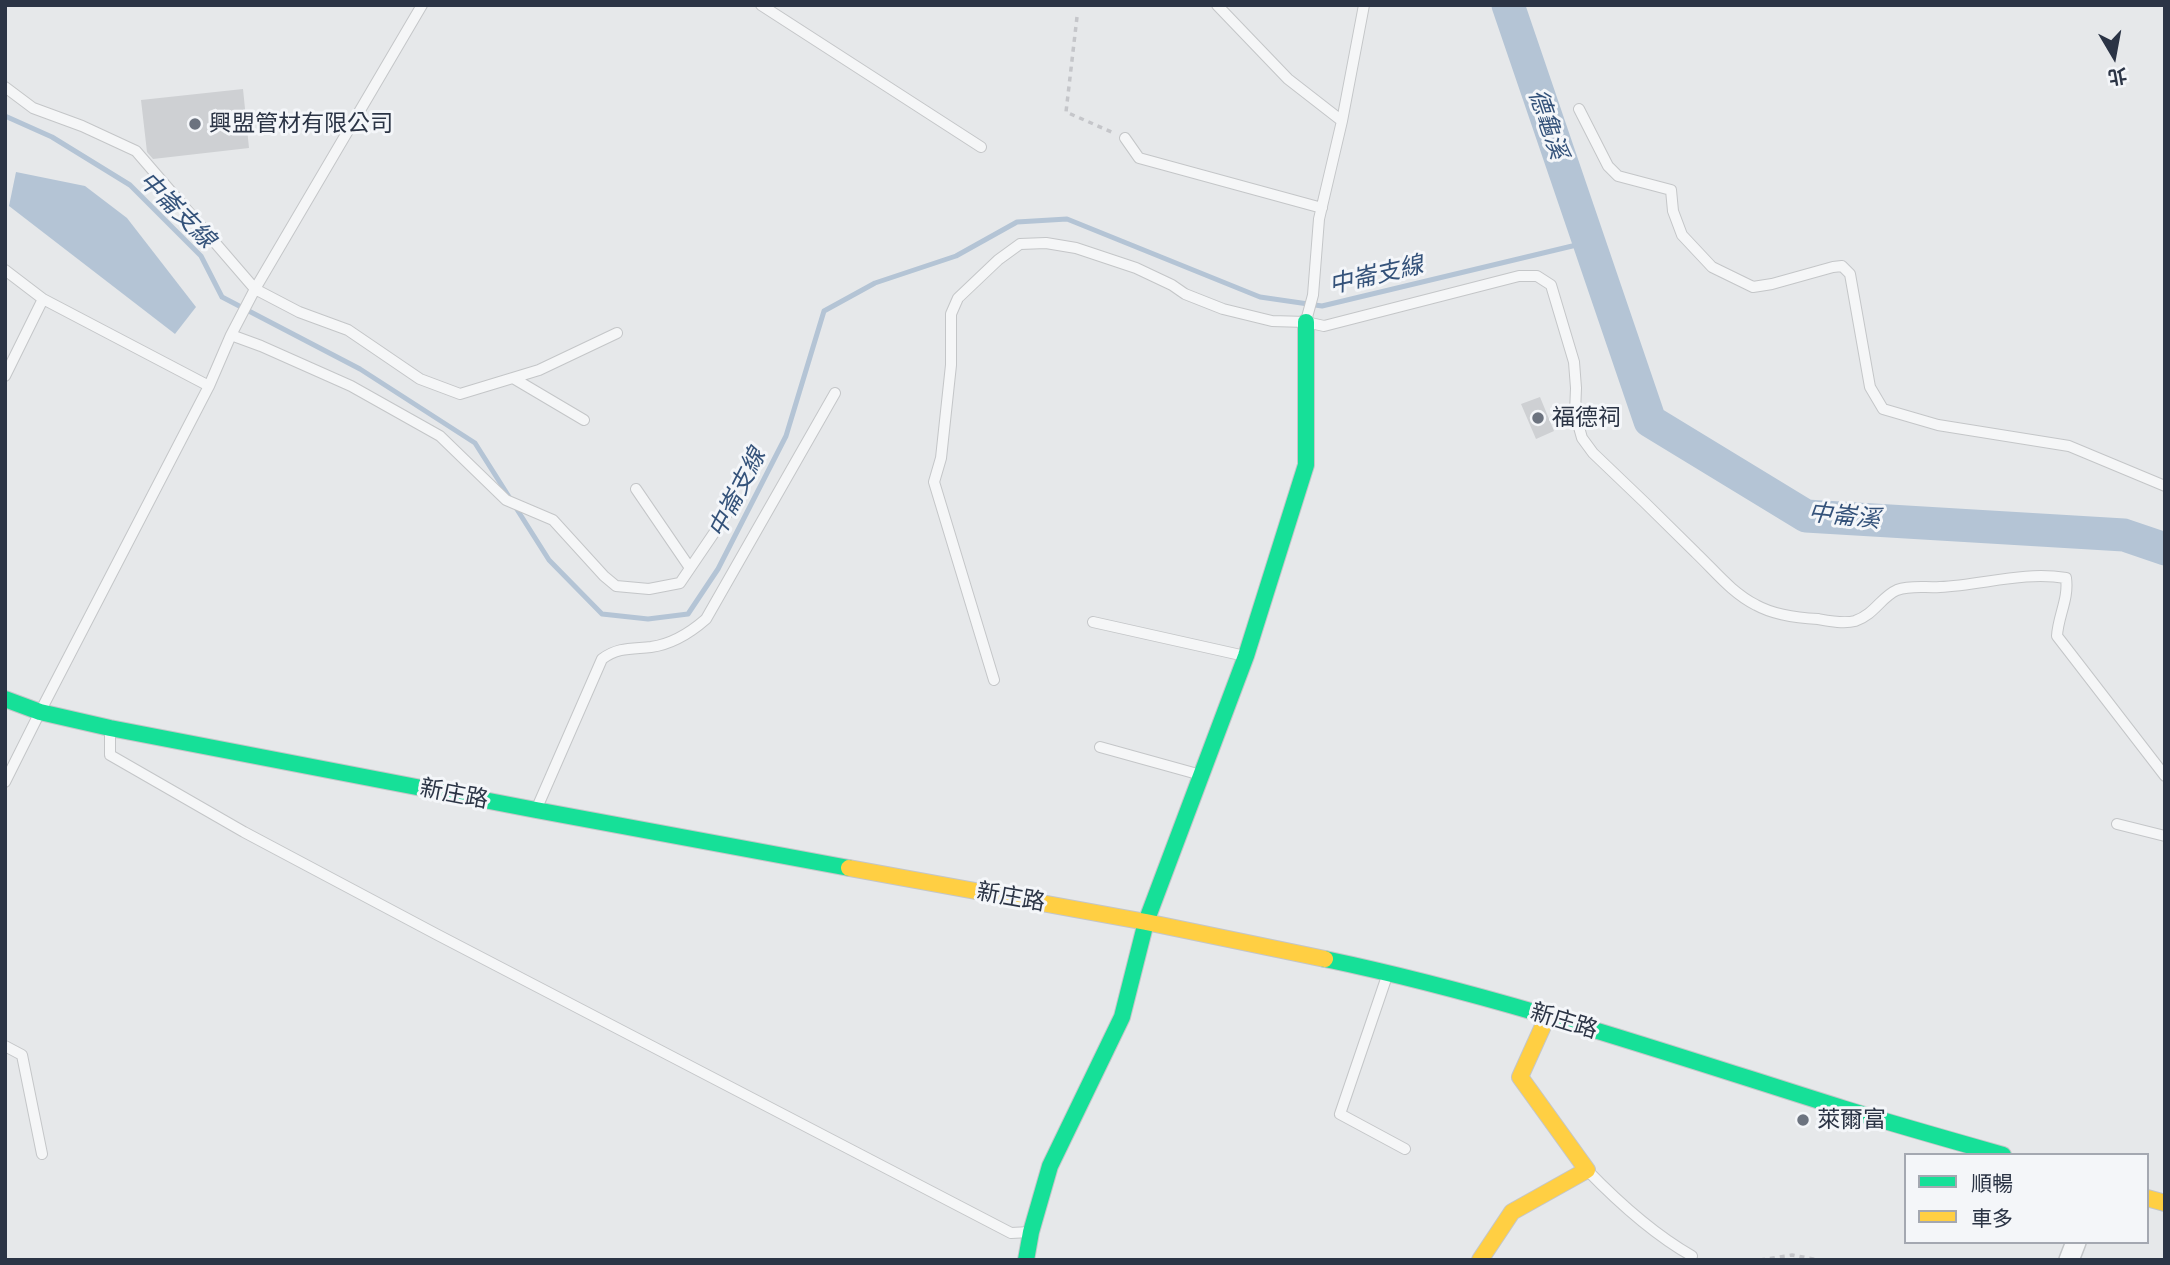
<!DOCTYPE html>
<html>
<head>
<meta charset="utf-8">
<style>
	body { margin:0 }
	#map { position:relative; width:2170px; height:1265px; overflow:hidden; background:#e6e8ea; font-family:"Golos Text","Noto Sans TC",sans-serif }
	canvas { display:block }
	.frame { position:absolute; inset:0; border:7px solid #2b3445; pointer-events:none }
	.legend { position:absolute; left:1904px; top:1153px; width:245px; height:91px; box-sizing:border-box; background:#f4f6f9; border:2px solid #a4a8b1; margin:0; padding:9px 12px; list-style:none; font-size:21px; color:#2b3445 }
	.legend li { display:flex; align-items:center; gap:14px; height:35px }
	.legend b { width:35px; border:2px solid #a4a8b1 }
	.north { position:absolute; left:2079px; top:21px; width:70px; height:70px; -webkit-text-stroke:5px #f4f6f9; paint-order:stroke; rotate:170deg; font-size:19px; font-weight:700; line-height:28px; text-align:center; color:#2b3445 }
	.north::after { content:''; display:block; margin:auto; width:24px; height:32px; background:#2b3445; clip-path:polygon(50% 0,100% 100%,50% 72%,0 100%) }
</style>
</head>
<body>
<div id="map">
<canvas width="2170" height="1265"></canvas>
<div class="frame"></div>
<ul class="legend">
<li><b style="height:9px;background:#16e098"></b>順暢</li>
<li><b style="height:9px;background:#ffcf43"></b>車多</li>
</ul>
<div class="north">北</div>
</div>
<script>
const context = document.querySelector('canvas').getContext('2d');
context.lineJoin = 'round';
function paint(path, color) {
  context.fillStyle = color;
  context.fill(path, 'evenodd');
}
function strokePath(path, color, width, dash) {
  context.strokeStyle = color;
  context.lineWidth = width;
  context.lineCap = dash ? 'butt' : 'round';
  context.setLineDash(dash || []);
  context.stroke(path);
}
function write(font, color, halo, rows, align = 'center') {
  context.font = font + ' "Golos Text","Noto Sans TC",sans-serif';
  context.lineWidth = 6;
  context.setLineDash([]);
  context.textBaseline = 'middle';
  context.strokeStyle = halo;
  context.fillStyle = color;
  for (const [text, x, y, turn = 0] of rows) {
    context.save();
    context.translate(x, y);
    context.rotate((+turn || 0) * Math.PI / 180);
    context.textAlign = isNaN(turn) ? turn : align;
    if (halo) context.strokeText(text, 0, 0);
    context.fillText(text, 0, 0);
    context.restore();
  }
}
paint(new Path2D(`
	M16,172L85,186L127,218L196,307L175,334L9,206Z`), '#b4c4d5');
strokePath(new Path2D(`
	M5,116L52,137L130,185L201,256L222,297L360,369L475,443L549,560L602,614L648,619L688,614L718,569L786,436L824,311L875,283L956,256L1017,222L1067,219L1260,297L1322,306L1589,242`), '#b4c4d5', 5);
strokePath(new Path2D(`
	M1508,5L1650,421L1806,516L2124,535L2165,549`), '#b4c4d5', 33);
paint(new Path2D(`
	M243,89L249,148L153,159L147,152L141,100Z
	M1540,397L1554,431L1536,439L1521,404Z`), '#ced0d3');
const lane = new Path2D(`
	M761,5L981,147
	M1217,5L1288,79L1342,121
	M5,87L33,108L82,126L136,151L255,289L299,312L348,330L420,379L460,394L539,370L617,333
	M1579,109L1608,166L1618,176L1671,190L1673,211L1682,235L1712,267L1753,287L1772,284L1833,267L1842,266L1850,274L1870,387L1883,409L1938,425L2069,446L2165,486
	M1125,138L1139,158L1322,208
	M5,270L43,299L209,386
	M1306,321L1313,295L1319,219L1342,121L1364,5
	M231,335L261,346L351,386L440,436L506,500L553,520L604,576L616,586L649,589L680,583L733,505
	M5,376L43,299
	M513,378L584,420
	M636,489L690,568
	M1093,622L1245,656
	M994,680L934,482L941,458L951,365V314L958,298L998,260L1020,244L1046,243L1076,248L1136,268L1172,285L1185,294L1223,309L1272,321L1306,322L1324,326L1519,276H1537L1551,285L1574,362L1576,388L1575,413L1582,438L1593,453C1628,486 1662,519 1696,553C1716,572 1731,592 1756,605C1774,615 1797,618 1818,619C1829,621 1844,624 1855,621C1875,614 1881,597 1897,590C1911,585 1926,588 1940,587C1983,585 2023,571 2066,578C2069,599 2058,616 2057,636L2165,776
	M110,728V755L244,832L436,934L1011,1233L1030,1232
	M1100,747L1201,775
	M5,782L40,712L209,386L231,335L255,289L422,5
	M536,810L602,659C618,647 632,649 651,647C673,644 690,633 706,619L835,393
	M2117,824L2165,836
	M1388,973L1340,1114L1405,1149
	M5,1046L22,1055L42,1154
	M1587,1170C1618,1202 1653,1234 1692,1256`);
const street = new Path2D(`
	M2069,1260L2076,1242`);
const fast = new Path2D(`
	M5,699L40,712L110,728L536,810L849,868
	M1325,959C1502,996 1673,1055 1845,1109C1897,1125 1950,1140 2003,1155
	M1026,1260L1031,1232L1050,1166L1122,1017L1146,922L1246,656L1306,465V322`);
const slow = new Path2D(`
	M849,868L1146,922L1325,959
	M2147,1198L2165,1203
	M1480,1260L1512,1212L1587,1170L1520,1077L1548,1015`);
strokePath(lane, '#c4c6c8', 12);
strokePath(street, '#c4c6c8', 22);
strokePath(fast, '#c4c6c8', 18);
strokePath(slow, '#c4c6c8', 18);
strokePath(new Path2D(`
	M1077,17L1066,112L1114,133
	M1760,1260L1792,1255L1819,1260`), '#c5c6ca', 3.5, [5, 5]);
strokePath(lane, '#f5f6f7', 10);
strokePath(street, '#f5f6f7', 19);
strokePath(fast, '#16e098', 16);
strokePath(slow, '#ffcf43', 16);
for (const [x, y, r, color] of [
	[195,124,7,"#6c737f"],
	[1538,418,7,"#6c737f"],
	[1803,1120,7,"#6c737f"]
]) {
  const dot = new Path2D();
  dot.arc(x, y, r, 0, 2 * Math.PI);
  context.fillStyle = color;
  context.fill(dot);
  strokePath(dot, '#f4f6f9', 2.5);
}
write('23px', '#2b3445', '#f4f6f9', [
	["興盟管材有限公司",209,124],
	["福德祠",1552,418],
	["萊爾富",1817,1120]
], 'left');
write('23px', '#2b3445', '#f4f6f9', [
	["新庄路",454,794,11],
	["新庄路",1011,897,10],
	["新庄路",1564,1021,17]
]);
write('italic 24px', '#34527a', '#f4f6f9', [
	["德龜溪",1548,124,71],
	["中崙支線",177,210,45],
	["中崙支線",1376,275,-13],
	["中崙支線",737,493,-63],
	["中崙溪",1844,516,6]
]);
</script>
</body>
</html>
